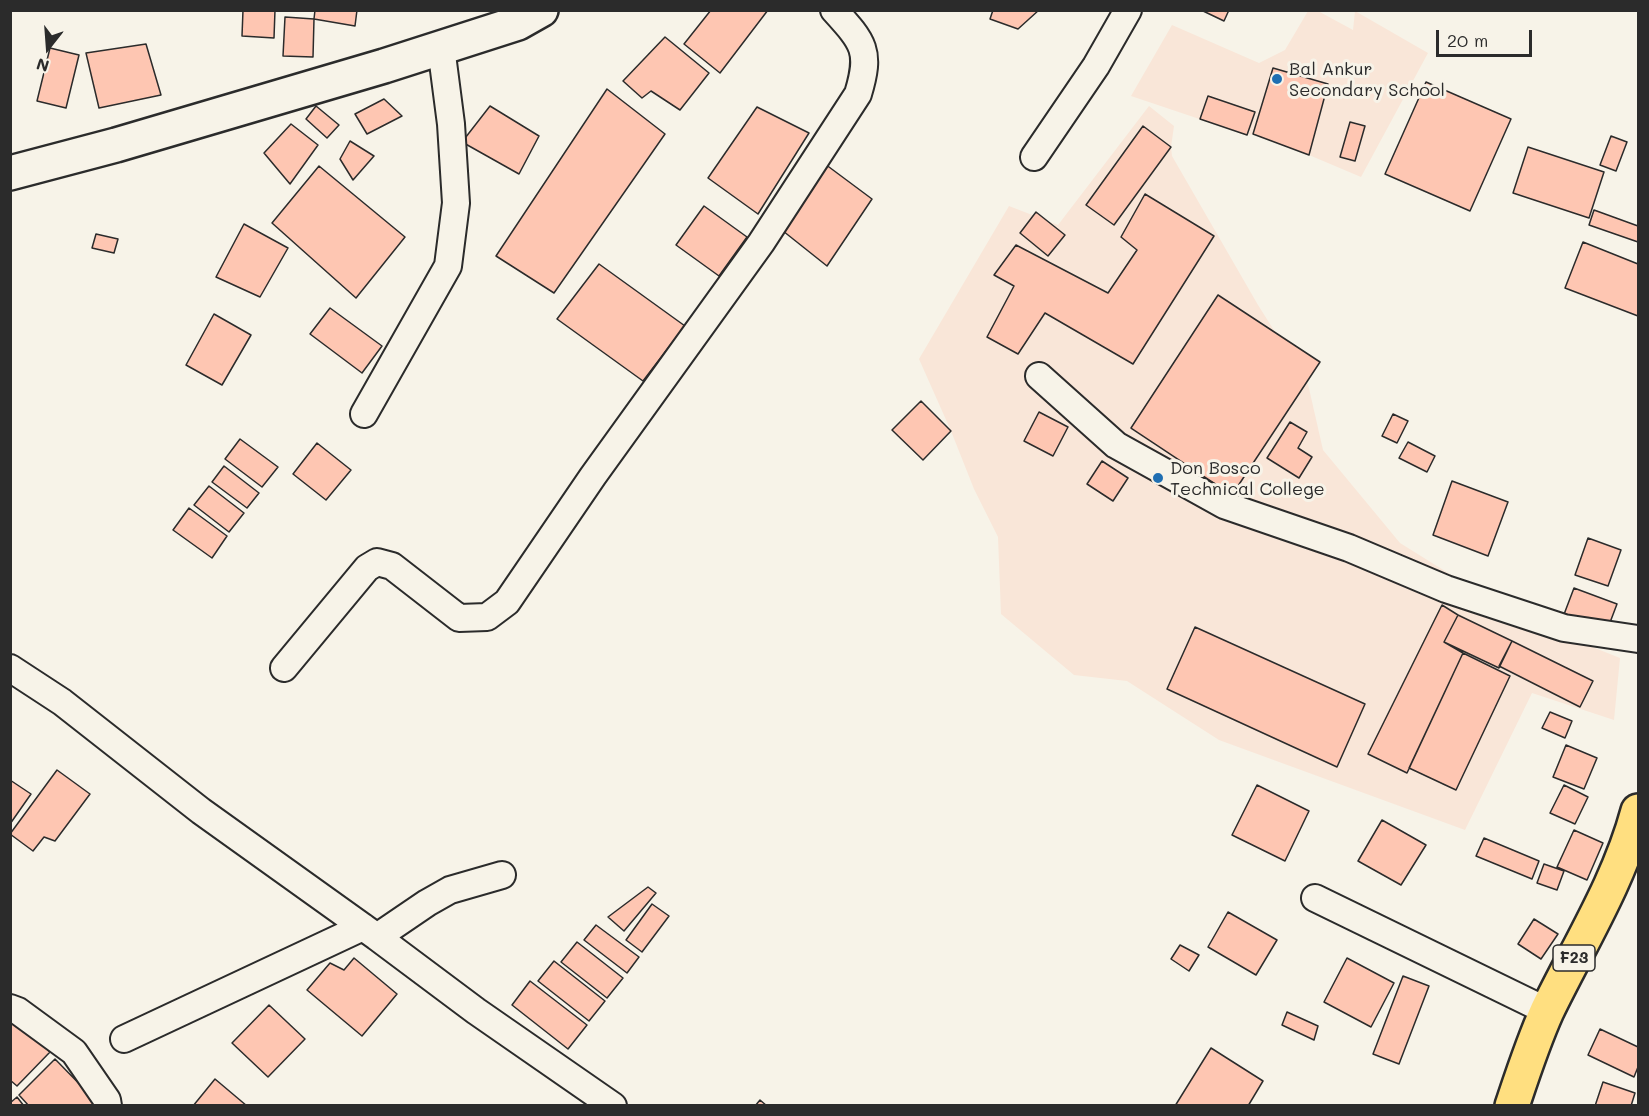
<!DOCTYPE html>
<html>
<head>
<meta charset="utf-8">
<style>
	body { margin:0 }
	#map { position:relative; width:1649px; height:1116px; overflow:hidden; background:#f7f3e8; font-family:Mali,sans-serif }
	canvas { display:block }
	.frame { position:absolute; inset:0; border:12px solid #2b2b2b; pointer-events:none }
	.north { position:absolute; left:18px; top:18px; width:60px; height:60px; -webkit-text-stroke:4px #f7f3e8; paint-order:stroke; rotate:197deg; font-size:16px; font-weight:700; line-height:24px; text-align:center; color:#2b2b2b }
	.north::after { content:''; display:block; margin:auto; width:21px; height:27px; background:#2b2b2b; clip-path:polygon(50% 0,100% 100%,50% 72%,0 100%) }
	.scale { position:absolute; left:1436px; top:30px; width:96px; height:27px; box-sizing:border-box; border:3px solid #2b2b2b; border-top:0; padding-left:8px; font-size:18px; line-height:21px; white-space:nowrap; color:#2b2b2b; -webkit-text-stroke:4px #f7f3e8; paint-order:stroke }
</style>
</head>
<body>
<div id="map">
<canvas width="1649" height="1116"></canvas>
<div class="frame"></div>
<div class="north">N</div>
<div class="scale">20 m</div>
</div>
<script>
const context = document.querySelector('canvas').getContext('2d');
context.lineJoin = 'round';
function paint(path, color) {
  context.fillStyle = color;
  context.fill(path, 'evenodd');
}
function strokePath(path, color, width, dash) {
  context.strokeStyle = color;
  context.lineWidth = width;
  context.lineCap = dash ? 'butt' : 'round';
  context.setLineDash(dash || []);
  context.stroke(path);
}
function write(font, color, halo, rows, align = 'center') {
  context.font = font + ' Mali,sans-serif';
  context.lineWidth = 6;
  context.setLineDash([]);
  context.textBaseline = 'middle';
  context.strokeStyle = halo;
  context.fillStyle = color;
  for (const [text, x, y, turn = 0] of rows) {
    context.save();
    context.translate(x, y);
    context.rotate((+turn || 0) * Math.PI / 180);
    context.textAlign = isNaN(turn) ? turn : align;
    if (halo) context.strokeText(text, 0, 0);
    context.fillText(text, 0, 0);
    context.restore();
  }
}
paint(new Path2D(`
	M1308,11H1318L1353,30L1355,11L1428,53L1361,177L1309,155L1254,134L1247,135L1131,96L1172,25L1259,63L1285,50Z
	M1149,106L1174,126L1171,147L1172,156L1258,305L1308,384L1323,450L1400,543L1522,619L1620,658L1614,720L1532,693L1465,830L1219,740L1127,681L1074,675L1001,614L998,537L974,489L951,431L919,359L1009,206L1058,225Z`), '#f9e6d8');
const building = new Path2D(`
	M243,10H275L274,38L242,36Z
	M315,10H357L355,26L314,19Z
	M711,10H768L720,73L684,44Z
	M993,10H1039L1018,29L990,19Z
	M1201,10H1229L1224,21Z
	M285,17L314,19L313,57L283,56Z
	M665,37L709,73L680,110L651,91L642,98L623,81Z
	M146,44L161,95L99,108L86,53Z
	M50,48L79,55L66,108L37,101Z
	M1273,68L1328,84L1309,155L1253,134Z
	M1426,82L1511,119L1470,211L1385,174Z
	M607,89L665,134L554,293L496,256Z
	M1208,96L1255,112L1247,135L1200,119Z
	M384,99L402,116L367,134L355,114Z
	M316,106L339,125L327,138L306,119Z
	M490,106L539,136L519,174L462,142Z
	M757,107L809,133L758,214L708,178Z
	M1350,122L1365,126L1355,161L1340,157Z
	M291,124L318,145L290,184L264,153Z
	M1143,126L1171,147L1114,225L1086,205Z
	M1611,136L1627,142L1616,171L1600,165Z
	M350,141L374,156L353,180L340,159Z
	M1528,147L1604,172L1589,218L1513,193Z
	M825,164L872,199L827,266L778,227Z
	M319,166L405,237L356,298L272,223Z
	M1145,194L1214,236L1133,364L1045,313L1018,354L987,337L1014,286L994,275L1016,245L1108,293L1137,250L1121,237Z
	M704,206L747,237L719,276L676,245Z
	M1594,210L1638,226V242L1589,225Z
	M1036,212L1065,235L1048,256L1020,233Z
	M244,224L288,248L260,297L216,277Z
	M96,234L118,239L114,253L92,248Z
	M1583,242L1638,264V316L1565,288Z
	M599,264L685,326L643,381L557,319Z
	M1218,295L1320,362L1232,495L1131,428Z
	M330,308L382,346L362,373L310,334Z
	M214,314L251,335L222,385L186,365Z
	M921,401L951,431L923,460L892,430Z
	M1039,412L1068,427L1053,456L1024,441Z
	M1393,414L1408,421L1397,443L1382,436Z
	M1290,422L1307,432L1298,448L1312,457L1299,478L1267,458Z
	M240,439L278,467L262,487L225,459Z
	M1408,442L1435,456L1427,472L1399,458Z
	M317,443L351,470L326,500L293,474Z
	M1102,461L1128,478L1113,501L1087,484Z
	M224,466L259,493L247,508L212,482Z
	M1452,481L1508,502L1488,556L1433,535Z
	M209,486L244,513L229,532L194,505Z
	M189,508L227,536L212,558L173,530Z
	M1588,538L1621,550L1608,586L1575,575Z
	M1574,588L1617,604L1606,633L1563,617Z
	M1442,605L1458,615L1444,642L1463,653L1407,773L1368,754Z
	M1458,615L1512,641L1499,668L1444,642Z
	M1195,627L1365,704L1337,767L1167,689Z
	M1512,641L1593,681L1580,707L1499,666Z
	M1463,653L1510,676L1456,790L1409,768Z
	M1550,712L1572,721L1565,738L1542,728Z
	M1566,745L1597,758L1584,789L1553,777Z
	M57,770L90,794L55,841L44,837L33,851L10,834Z
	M10,780L31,794L10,824Z
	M1257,785L1309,811L1285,861L1232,835Z
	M1564,785L1588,797L1575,824L1550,813Z
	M1382,820L1426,845L1401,885L1358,861Z
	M1574,830L1603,843L1587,880L1557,867Z
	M1484,838L1539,861L1532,879L1476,856Z
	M1544,864L1564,871L1557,890L1537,883Z
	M648,887L656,893L624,931L608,917Z
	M652,904L669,916L642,952L626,940Z
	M1228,912L1277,940L1256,975L1208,947Z
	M1534,919L1558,934L1541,959L1518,944Z
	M596,925L639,957L627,973L584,940Z
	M577,942L623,978L607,998L561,962Z
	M1180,945L1199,955L1189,971L1171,959Z
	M354,958L397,994L362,1036L307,990L330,963L344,970Z
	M1347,958L1394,983L1371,1027L1324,1002Z
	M554,961L605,1001L589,1021L538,981Z
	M1403,976L1429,986L1399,1064L1373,1054Z
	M530,981L587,1025L568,1049L512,1005Z
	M269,1005L305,1039L268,1077L232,1043Z
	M1287,1012L1318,1026L1314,1040L1282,1025Z
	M10,1013L50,1052L17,1086L10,1080Z
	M1600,1029L1638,1047V1067L1634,1077L1588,1055Z
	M1211,1048L1263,1081L1248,1106H1175Z
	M55,1059L98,1103L95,1106H29L19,1095Z
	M215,1079L247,1106H193Z
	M1603,1082L1635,1093L1631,1106H1595Z
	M17,1097L24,1106H10V1103Z
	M760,1100L767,1106H755Z`);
paint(building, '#fec6b2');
strokePath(building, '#2b2b2b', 1.5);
const minor = new Path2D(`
	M1034,157L1096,66L1128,10
	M1039,376L1116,445L1224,505L1349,548L1446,589L1564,628L1638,639
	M364,414L448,266L456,203L451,124L441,47
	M10,668L62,702L201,811L377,937L427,903L450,890L502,875
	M284,668L367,568L377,562L392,566L459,618L487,617L507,602L593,476L761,243L858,94C871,51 864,43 834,10
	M1315,898L1547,1011
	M377,937L476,1011L613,1106
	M10,1008L18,1011L74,1052L107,1100L108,1106
	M124,1039L363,927`);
const secondary = new Path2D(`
	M10,173L116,145L384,66L518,23L541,10`);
const primary = new Path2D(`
	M1512,1106C1523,1073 1533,1042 1547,1011C1579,945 1619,882 1638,811`);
strokePath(minor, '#2b2b2b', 30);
strokePath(secondary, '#2b2b2b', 38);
strokePath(primary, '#2b2b2b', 38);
strokePath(minor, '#f7f3e8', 26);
strokePath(secondary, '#f7f3e8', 33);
strokePath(primary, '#ffdf80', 33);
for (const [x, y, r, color] of [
	[1277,79,6,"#1f6fb2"],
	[1158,478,6,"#1f6fb2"]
]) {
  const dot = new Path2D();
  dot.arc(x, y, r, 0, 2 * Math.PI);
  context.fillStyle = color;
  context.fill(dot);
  strokePath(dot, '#f7f3e8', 2);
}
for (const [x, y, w] of [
	[1574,958,42]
]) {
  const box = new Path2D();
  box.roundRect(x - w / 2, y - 13, w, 26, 4.5);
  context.fillStyle = '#f7f3e8';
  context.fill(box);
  strokePath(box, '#2b2b2b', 1.5);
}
write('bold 16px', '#2b2b2b', null, [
	["F23",1574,958]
]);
write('18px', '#2b2b2b', '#f7f3e8', [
	["Bal Ankur",1289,69],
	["Secondary School",1289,90],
	["Don Bosco",1170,468],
	["Technical College",1170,489]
], 'left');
</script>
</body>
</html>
